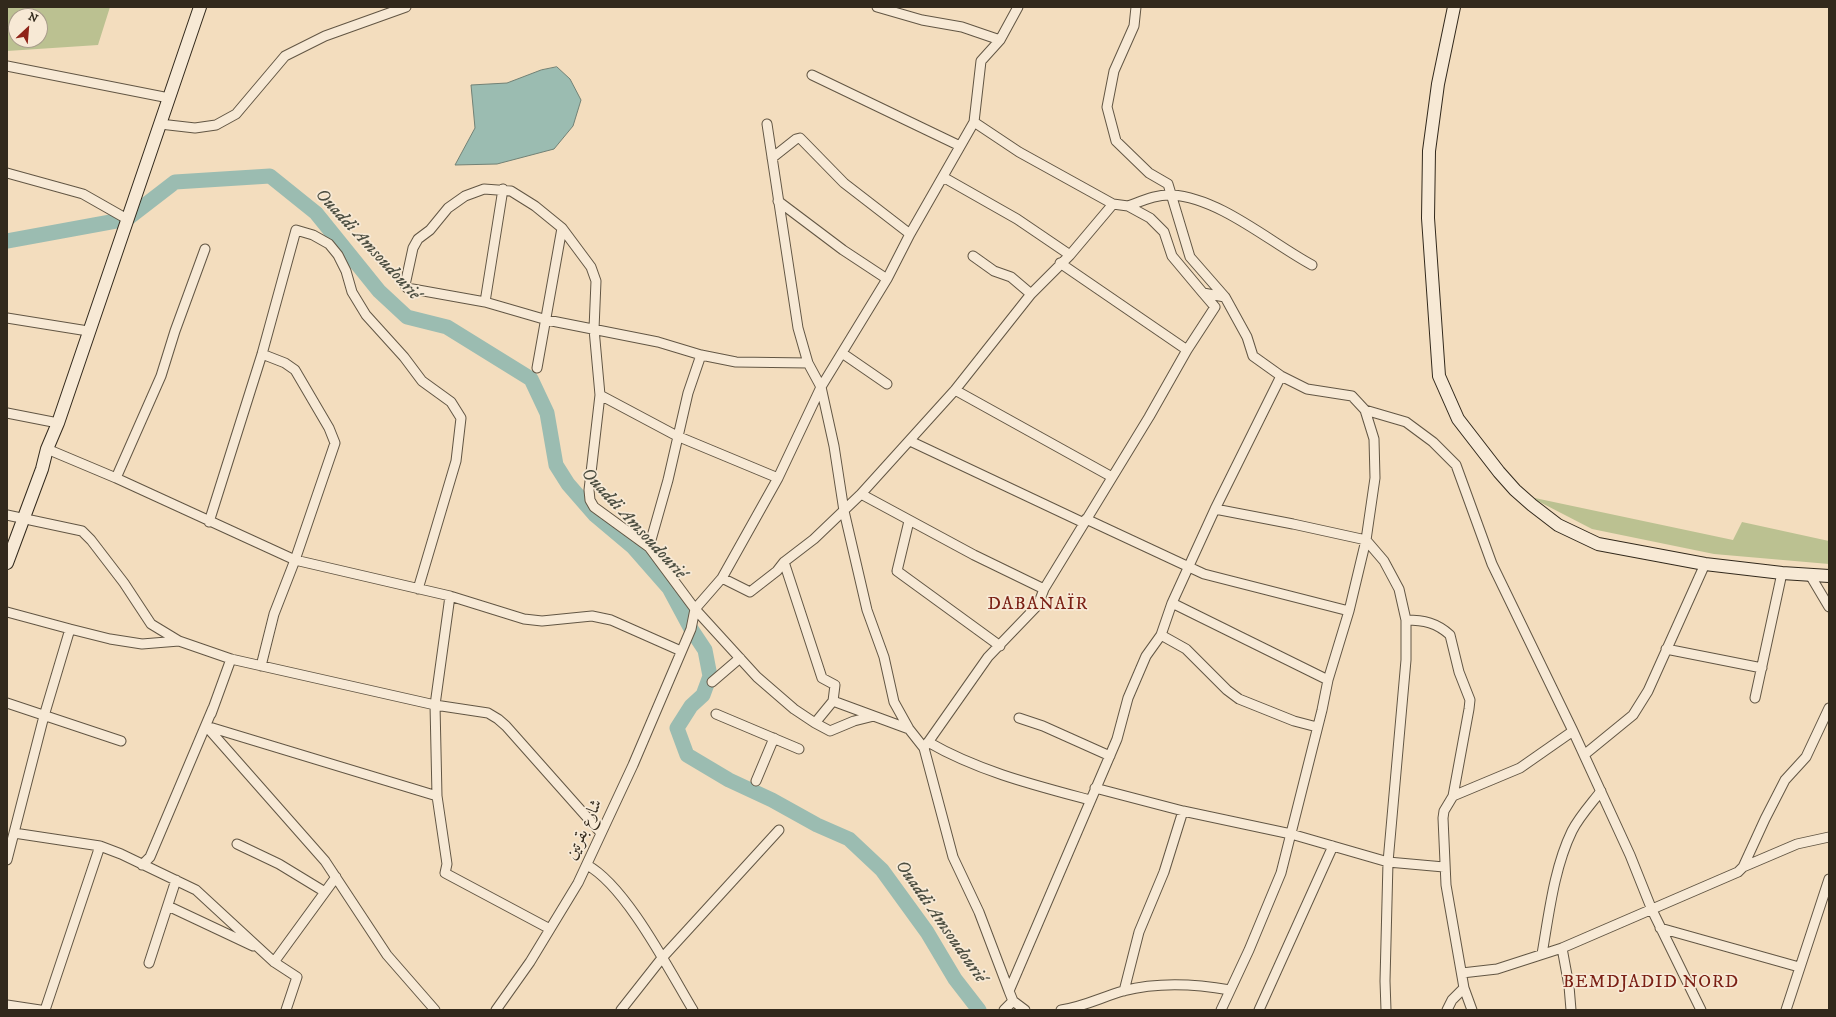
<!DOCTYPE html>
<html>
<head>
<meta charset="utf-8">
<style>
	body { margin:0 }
	#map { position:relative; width:1836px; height:1017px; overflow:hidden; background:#f3ddbe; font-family:"IM FELL DW Pica",serif }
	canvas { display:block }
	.frame { position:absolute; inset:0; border:8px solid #32291c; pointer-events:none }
	.north { position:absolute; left:8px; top:8px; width:40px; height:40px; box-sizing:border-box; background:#f7e9d5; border:1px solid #a89c8b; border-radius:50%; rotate:26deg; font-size:11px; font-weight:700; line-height:16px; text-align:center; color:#32291c }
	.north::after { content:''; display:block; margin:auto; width:14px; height:18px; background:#8f2418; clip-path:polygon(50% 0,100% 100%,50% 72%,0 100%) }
</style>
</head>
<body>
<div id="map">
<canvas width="1836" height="1017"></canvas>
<div class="frame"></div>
<div class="north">N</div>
</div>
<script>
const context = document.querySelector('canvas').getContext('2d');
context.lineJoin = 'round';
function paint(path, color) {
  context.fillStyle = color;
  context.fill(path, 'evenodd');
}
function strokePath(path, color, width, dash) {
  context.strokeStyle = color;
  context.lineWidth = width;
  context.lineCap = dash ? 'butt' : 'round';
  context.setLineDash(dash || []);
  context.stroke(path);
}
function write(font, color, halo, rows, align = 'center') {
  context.font = font + ' "IM FELL DW Pica",Amiri,serif';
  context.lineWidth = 3.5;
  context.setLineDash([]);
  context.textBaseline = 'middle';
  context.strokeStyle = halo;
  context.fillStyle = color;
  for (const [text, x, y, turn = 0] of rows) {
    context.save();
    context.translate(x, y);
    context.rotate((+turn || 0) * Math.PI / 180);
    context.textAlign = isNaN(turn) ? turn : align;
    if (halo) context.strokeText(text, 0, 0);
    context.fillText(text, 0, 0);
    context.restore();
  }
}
paint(new Path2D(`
	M7,7H110L98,45L7,51ZM16,16H40V40H16Z
	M1530,497L1733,540L1742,522L1829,541V564L1714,554L1592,529Z`), '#bbc191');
const water = new Path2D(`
	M557,67L570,79L581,100L573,126L554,149L497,164L455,165L475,128L471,85L507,83L541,70Z`);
paint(water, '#9bbcb1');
strokePath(water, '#718175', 1);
strokePath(new Path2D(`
	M7,241L127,219L175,182L270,176L316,213L379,291L407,317L447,327L531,379L547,413L556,465L568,484L595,515L633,547L669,588L691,629L705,650L710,676L703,695L691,706L677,728L687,755L729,780L772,800L817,825L849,839L882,870L927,932L955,979L979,1010`), '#9bbcb1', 15);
const street = new Path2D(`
	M877,7L922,20L962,27L1000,40
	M1136,7L1134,26L1114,71L1107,107L1116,141L1149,173L1168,184L1190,257L1225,297L1247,337L1253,356L1281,376L1307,389L1352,396L1365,410L1374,439L1375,478L1366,540L1349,611L1328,680L1322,710L1281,873L1249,950L1221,1010
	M7,66L169,98
	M812,75L960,146
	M160,124L195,128L216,125L236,114L285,56L325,36L406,7
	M767,124L798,328L808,363L821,387L834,446L844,511L867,610L884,657L894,702L909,729L924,748
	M772,158L796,139L800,138L844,183L910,234
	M7,173L83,194L127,219
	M943,177L1017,219L1070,255
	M778,201L843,250L887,279
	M1113,204L1128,206L1150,218L1164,232L1172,256L1203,293
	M1128,206C1142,201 1157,194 1172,195C1220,198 1271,243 1312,265
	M973,256L994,271L1011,277L1031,294
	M1060,263L1187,350
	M485,302L503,189
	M7,318L88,331
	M842,353L887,384
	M808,363L736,362L701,355L658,342L547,320L485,302L407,288L405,285L413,248L418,239L430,230L448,208L465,196L484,189L511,191L535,206L562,228L591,267L596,281L594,329L600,395L589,490L590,500L594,507L649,547L695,609L757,677L794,709L815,723L833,701
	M537,368L562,228
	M955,390L1112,477
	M600,395L677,436L778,478
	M1365,410L1406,422L1433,442L1456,465L1492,564L1573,731L1630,855L1652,910L1701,1010
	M7,413L58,423
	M910,441L1084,523
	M47,449L116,478L295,560L450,596L524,619L542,621L592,616L611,620L681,651
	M116,478L161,376L175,331L205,249
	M861,494L974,555L1044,589
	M1215,509L1293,524L1366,540L1384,561L1399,589L1406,620V660L1388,862L1385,981L1386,1010
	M7,515L82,531L91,540L124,583L151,624L179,641L231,659L435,705L488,713L498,719L506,726L601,833
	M1086,519L1204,574L1349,611
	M909,521L897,571L1000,646
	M209,522L262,354L296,230L313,235L329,244L338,255L346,271L352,292L366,315L404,357L422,381L451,402L461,418L456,461L418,589
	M649,547L668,480L688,393L701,355
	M784,562L822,678L835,685L833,701L909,729
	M1810,575L1829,607
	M722,578L750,592L777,571L784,562L814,539L861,494L955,390L1031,294L1070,255L1113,204L1019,152L974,122
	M450,596L435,705L437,796L447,864L445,873L550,929
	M1172,603L1328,680
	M7,612L70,629L44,716L7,860
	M1406,620C1424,620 1437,623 1450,635L1459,672L1470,700L1469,709L1453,796
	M70,629L110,639L142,644L179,641
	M1161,635L1186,649L1227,690L1239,699L1294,721L1317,727
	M1666,649L1762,668
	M261,666L274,614L295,560L335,443L329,428L295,370L285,363L262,354
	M712,682L740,658
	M1755,698L1782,573
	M7,703L121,741
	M211,714L231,659
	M716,714L799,749
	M1019,718L1043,726L1110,756
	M815,723L830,731L854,721L874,716
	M206,726L325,861L387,955L435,1010
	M206,726L437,796
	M928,742C978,771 1034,785 1090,800
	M1584,755L1633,715L1648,691L1705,564
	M756,781L774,738
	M1095,788L1183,811L1291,834L1388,862L1444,867
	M14,833L100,846
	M237,844L279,864L325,892
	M142,865L150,857L213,708
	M587,865C626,886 669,970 693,1010
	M1743,867L1765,819L1785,780L1806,757L1829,708
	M168,906L253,946
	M1660,928L1799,967
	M1562,948L1569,986L1571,1010
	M1542,954C1549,914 1554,868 1572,831C1579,817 1591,804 1601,791
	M274,962L336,877
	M149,963L176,880
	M1462,973L1497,969L1562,948L1738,872L1743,867L1797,844L1829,837
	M1464,988L1472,1010
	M1009,991L979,912L953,857L924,748L988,657L1038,605L1044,589L1149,417L1187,350L1215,307L1203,293L1225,297
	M1124,991L1139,932L1164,872L1183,811
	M7,1005L40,1010
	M45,1010L100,846L121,854L196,890L274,962L297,977L286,1010
	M496,1010L530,962L578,883L633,765L691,629L695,609L722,578L778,478L821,387L887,279L910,234L974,122L981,61L1000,40L1018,7
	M621,1010L662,958L779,830
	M1004,1010L1013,1001
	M1025,1010L1013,1001L1009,991L1117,739L1128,698L1146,656L1161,635L1172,603L1215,509L1281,376
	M1061,1010C1083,1007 1102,997 1123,991C1157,982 1196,984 1230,990
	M1259,1010L1333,846
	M1447,1010L1452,1000L1464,988L1446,885L1443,818L1444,811L1453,796L1520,768L1573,731
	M1786,1010L1829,879`);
const secondary = new Path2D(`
	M1454,7L1438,84L1429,151L1428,218L1439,376L1458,419L1499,472L1515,490L1532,505L1558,525L1598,544L1705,564L1782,573L1829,576
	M7,563L42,469L47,449L58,423L200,7`);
strokePath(street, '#625644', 11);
strokePath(secondary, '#32291c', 14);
strokePath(street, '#f7e9d5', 9);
strokePath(secondary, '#f7e9d5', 12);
write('17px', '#32291c', '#f7e9d5', [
	["شارع بقرتين",585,830,-65]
]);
write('italic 18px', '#4c4e41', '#f7e9d5', [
	["Ouaddi Amsoudourié",367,245,47],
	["Ouaddi Amsoudourié",633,524,47],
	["Ouaddi Amsoudourié",940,922,55]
]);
context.letterSpacing = '1px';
write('18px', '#7a1f14', '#f7e9d5', [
	["DABANAÏR",1038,605],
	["BEMDJADID NORD",1651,983]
]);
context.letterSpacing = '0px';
</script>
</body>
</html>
